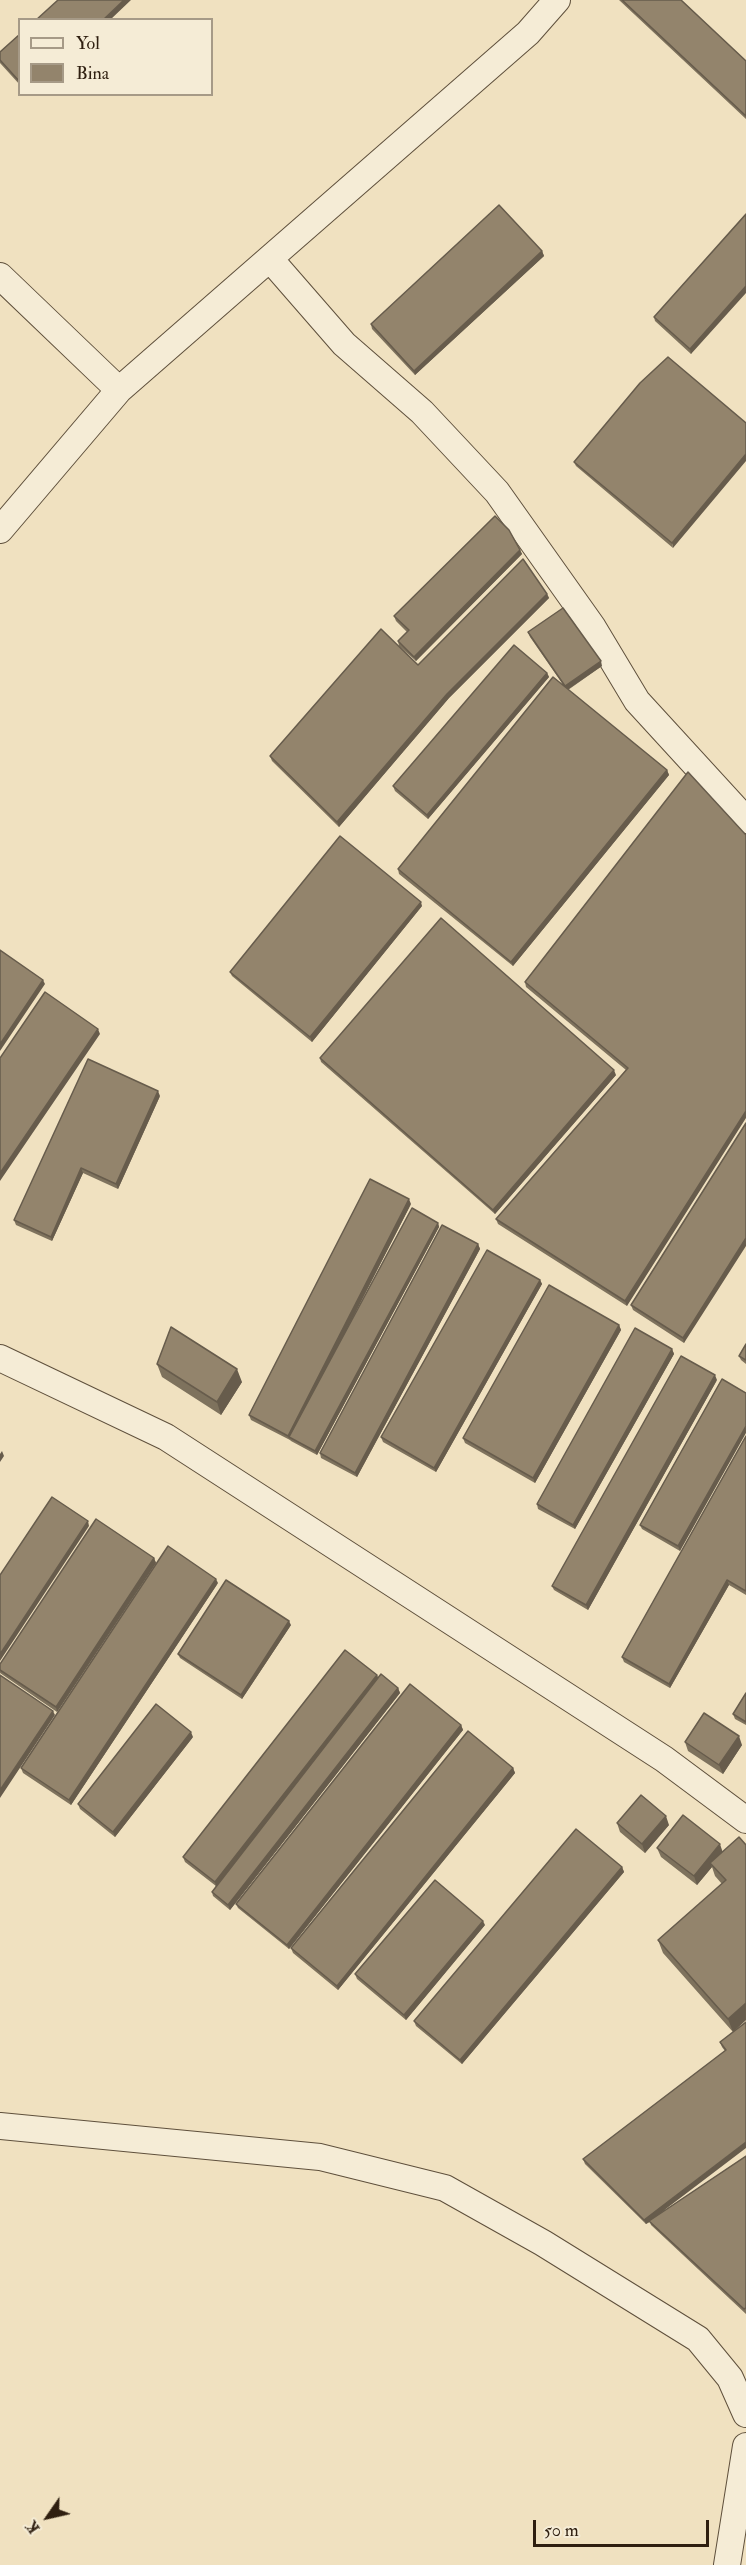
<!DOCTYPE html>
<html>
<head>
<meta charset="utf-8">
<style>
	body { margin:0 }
	#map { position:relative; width:746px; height:2565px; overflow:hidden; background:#f0e1c0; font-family:"IM FELL Double Pica",serif }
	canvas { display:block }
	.legend { position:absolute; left:18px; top:18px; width:195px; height:78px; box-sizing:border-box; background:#f5ecd6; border:2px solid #a69a87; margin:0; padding:8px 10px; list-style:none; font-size:18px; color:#2f1f10 }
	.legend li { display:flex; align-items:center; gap:12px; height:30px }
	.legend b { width:30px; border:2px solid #a69a87 }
	.north { position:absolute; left:18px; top:2487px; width:60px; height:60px; -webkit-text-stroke:4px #f5ecd6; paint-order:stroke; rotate:236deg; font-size:16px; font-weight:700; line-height:24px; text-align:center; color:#2f1f10 }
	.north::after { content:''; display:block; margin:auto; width:21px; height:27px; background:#2f1f10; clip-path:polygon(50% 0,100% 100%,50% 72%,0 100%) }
	.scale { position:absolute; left:533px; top:2520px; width:176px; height:27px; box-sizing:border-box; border:3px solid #2f1f10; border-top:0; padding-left:8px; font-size:18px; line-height:21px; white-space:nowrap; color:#2f1f10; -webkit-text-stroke:4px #f5ecd6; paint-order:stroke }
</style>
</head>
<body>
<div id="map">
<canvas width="746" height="2565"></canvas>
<ul class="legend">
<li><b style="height:8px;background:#f5ecd6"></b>Yol</li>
<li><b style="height:16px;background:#93846c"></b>Bina</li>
</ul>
<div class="north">K</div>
<div class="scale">50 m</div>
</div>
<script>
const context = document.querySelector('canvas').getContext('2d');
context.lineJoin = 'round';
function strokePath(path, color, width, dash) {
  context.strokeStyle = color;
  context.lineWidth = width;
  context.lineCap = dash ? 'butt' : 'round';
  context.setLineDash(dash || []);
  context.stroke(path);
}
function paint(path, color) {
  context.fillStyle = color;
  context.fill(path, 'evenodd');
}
const minor = new Path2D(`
	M270,259L344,344L422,412L497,492L592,626L637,701L746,820
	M0,276L119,390
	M0,530L119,390L528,33L557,0
	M0,1358L166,1437L664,1759L746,1820
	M0,2126L320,2157L445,2188L543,2243L698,2339L730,2378L746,2414
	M727,2565L746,2446`);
strokePath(minor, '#5f503c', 28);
strokePath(minor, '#f5ecd6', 26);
paint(new Path2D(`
	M619,0H681L746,61V119Z
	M20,34V85L0,63V52Z
	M746,214L691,354L655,321L654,317Z
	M542,251L544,256L415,375L372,329L371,324Z
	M640,383L673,548L576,466L574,462Z
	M520,550L522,554L416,661L399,646L398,641L407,632L396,621L394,616Z
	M547,594L549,598L449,698L339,827L272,761L270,756L418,665Z
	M528,632L602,666L568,690L667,770L669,775L513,966L399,874L398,869L564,686L530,637Z
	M547,673L549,677L428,819L395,791L393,786Z
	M688,772L627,1306L498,1224L496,1219L626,1070L526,987L525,982Z
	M422,906L312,1042L232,976L230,972Z
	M320,1058L616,1075L495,1214L321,1062Z
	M160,1096L118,1189L83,1173L52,1241L16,1225L14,1220Z
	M746,1123L684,1343L633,1310L631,1305Z
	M411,1204L347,1329L438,1223L439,1227L317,1455L291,1441L290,1440L251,1420L249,1415Z
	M478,1244L480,1249L357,1477L321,1458L320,1453Z
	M540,1280L542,1284L436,1472L383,1442L381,1437Z
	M619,1325L621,1330L535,1483L465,1443L463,1438Z
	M746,1344V1364L741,1360L739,1356Z
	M672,1349L674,1354L575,1529L538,1509L537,1504Z
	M157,1364L242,1382L221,1415L162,1377Z
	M722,1379L680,1551L642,1529L640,1525Z
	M717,1380L588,1610L554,1590L552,1586Z
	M746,1436V1595L729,1585L670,1688L624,1662L622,1657Z
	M154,1558L156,1563L57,1712L0,1673V1670Z
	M218,1583L71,1805L23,1773L21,1768Z
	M291,1625L242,1699L180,1658L178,1654Z
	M378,1678L398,1688L400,1693L230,1910L213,1896L212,1892L216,1886L185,1862L183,1857Z
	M746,1693V1725L735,1719L733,1714Z
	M461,1725L463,1730L289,1949L238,1908L236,1904Z
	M193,1737L115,1837L80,1809L78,1804Z
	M685,1742L742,1745L723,1774L688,1751Z
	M513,1768L515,1773L338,1990L293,1953L291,1948Z
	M617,1823L669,1825L645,1853L620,1832Z
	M746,1845V2020L733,2032L663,1953L658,1940L722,1884L715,1876L712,1867L697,1885L661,1857L657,1848L723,1852Z
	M622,1867L624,1872L462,2064L416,2026L414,2021Z
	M485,1925L406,2020L357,1979L355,1974Z
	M746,2022L664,2211L746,2156V2314L651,2225L650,2222L646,2224L585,2164L583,2159L725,2051L722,2047L720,2042Z`), '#7e725d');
paint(new Path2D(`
	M124,0H131L110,20H103Z
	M542,251L544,256L415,375L414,371Z
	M746,286V293L691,354L690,349Z
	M746,454V461L673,548L672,543Z
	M520,550L522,554L416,661L414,657Z
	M547,594L549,598L449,698L339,827L337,822L447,694Z
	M601,661L602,666L567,690L565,686Z
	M547,673L549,677L428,819L427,815Z
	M667,770L669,775L513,966L511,962Z
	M421,902L422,906L312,1042L310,1037Z
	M43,980L45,984L0,1051V1044Z
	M98,1029L100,1034L0,1181V1173Z
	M614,1070L616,1075L495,1214L493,1210Z
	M158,1091L160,1096L118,1189L116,1184Z
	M746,1111V1118L627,1306L625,1301Z
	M81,1168L83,1173L52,1241L51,1237Z
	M409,1199L411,1204L291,1438L289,1437L290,1440L288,1436Z
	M438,1223L439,1227L317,1455L315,1451Z
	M746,1238V1246L684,1343L683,1338Z
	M478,1244L480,1249L357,1477L355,1473Z
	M540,1280L542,1284L436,1472L434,1468Z
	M619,1325L621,1330L535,1483L533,1478Z
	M672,1349L674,1354L575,1529L573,1525Z
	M237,1369L242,1382L221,1415L217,1402Z
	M715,1375L717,1380L588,1610L586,1605Z
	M746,1426V1433L680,1551L678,1546Z
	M2,1451L4,1456L0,1462V1454Z
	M88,1521L89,1526L0,1661V1654Z
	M154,1558L156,1563L57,1712L56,1707Z
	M216,1579L218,1583L71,1805L69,1800Z
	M727,1580L729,1585L670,1688L669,1684Z
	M289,1621L291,1625L242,1699L241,1695Z
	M377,1675L379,1679L216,1887L215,1882Z
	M398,1688L400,1693L230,1910L228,1905Z
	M53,1711L55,1715L0,1798V1790Z
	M461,1725L463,1730L289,1949L287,1945Z
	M191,1732L193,1737L115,1837L113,1832Z
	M739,1736L742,1745L723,1774L719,1765Z
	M513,1768L515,1773L338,1990L337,1986Z
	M666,1816L669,1825L645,1853L642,1844Z
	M720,1844L723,1853L710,1863L712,1867L697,1885L694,1876Z
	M622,1867L624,1872L462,2064L460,2060Z
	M483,1921L485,1925L406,2020L404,2015Z
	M746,2003V2020L733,2032L728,2019Z
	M746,2142V2148L646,2224L644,2220Z`), '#675c4c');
const building = new Path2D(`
	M58,0H124L103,20H36Z
	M622,0H681L746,61V116Z
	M20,34V82L0,60V52Z
	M499,205L542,251L414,371L371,324Z
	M746,214V286L690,349L654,317Z
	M668,357L746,423V454L672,543L574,462L640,383Z
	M495,516L509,530L520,550L414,657L398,641L409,630L394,616Z
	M523,559L547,594L447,694L337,822L270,756L381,629L418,665Z
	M563,608L601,661L565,686L528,632Z
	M514,645L547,673L427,815L393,786Z
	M553,677L667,770L511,962L398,869Z
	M688,772L746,835V1111L625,1301L496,1219L628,1068L525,982Z
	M340,836L421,902L310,1037L230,972Z
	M441,918L614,1070L493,1210L320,1058Z
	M0,950L43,980L0,1044Z
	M45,992L98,1029L0,1173V1058Z
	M88,1059L158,1091L116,1184L81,1168L51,1237L14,1220Z
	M746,1123V1238L683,1338L631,1305Z
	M370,1179L409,1199L288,1436L249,1415Z
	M412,1208L438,1223L315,1451L289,1437Z
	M442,1225L478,1244L355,1473L320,1453Z
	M487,1250L540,1280L434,1468L381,1437Z
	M549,1285L619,1325L533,1478L463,1438Z
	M171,1327L237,1369L217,1402L157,1364Z
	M635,1328L672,1349L573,1525L537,1504Z
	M746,1344V1360L739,1356Z
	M681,1356L715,1375L586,1605L552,1586Z
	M722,1379L746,1393V1426L678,1546L640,1525Z
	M746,1436V1591L727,1580L669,1684L622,1657Z
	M52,1497L88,1521L0,1654V1575Z
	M96,1519L154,1558L56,1707L0,1670V1664Z
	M168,1546L216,1579L69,1800L21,1768Z
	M226,1580L289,1621L241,1695L178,1654Z
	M345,1650L377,1675L215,1882L183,1857Z
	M381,1674L398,1688L228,1905L212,1892Z
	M0,1675L53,1711L0,1790Z
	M410,1684L461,1725L287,1945L236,1904Z
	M746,1693V1722L733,1714Z
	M156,1704L191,1732L113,1832L78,1804Z
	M704,1713L739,1736L719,1765L685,1742Z
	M468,1731L513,1768L337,1986L291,1948Z
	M641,1795L666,1816L642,1844L617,1823Z
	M683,1815L720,1844L694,1876L657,1848Z
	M576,1829L622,1867L460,2060L414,2021Z
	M739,1837L746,1845V2003L728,2019L658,1940L726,1880L710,1863Z
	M435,1880L483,1921L404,2015L355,1974Z
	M746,2022V2142L644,2220L583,2159L726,2050L720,2042Z
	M746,2156V2308L744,2309L649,2221Z`);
paint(building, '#93846c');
strokePath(building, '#675c4c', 1.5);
</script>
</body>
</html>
